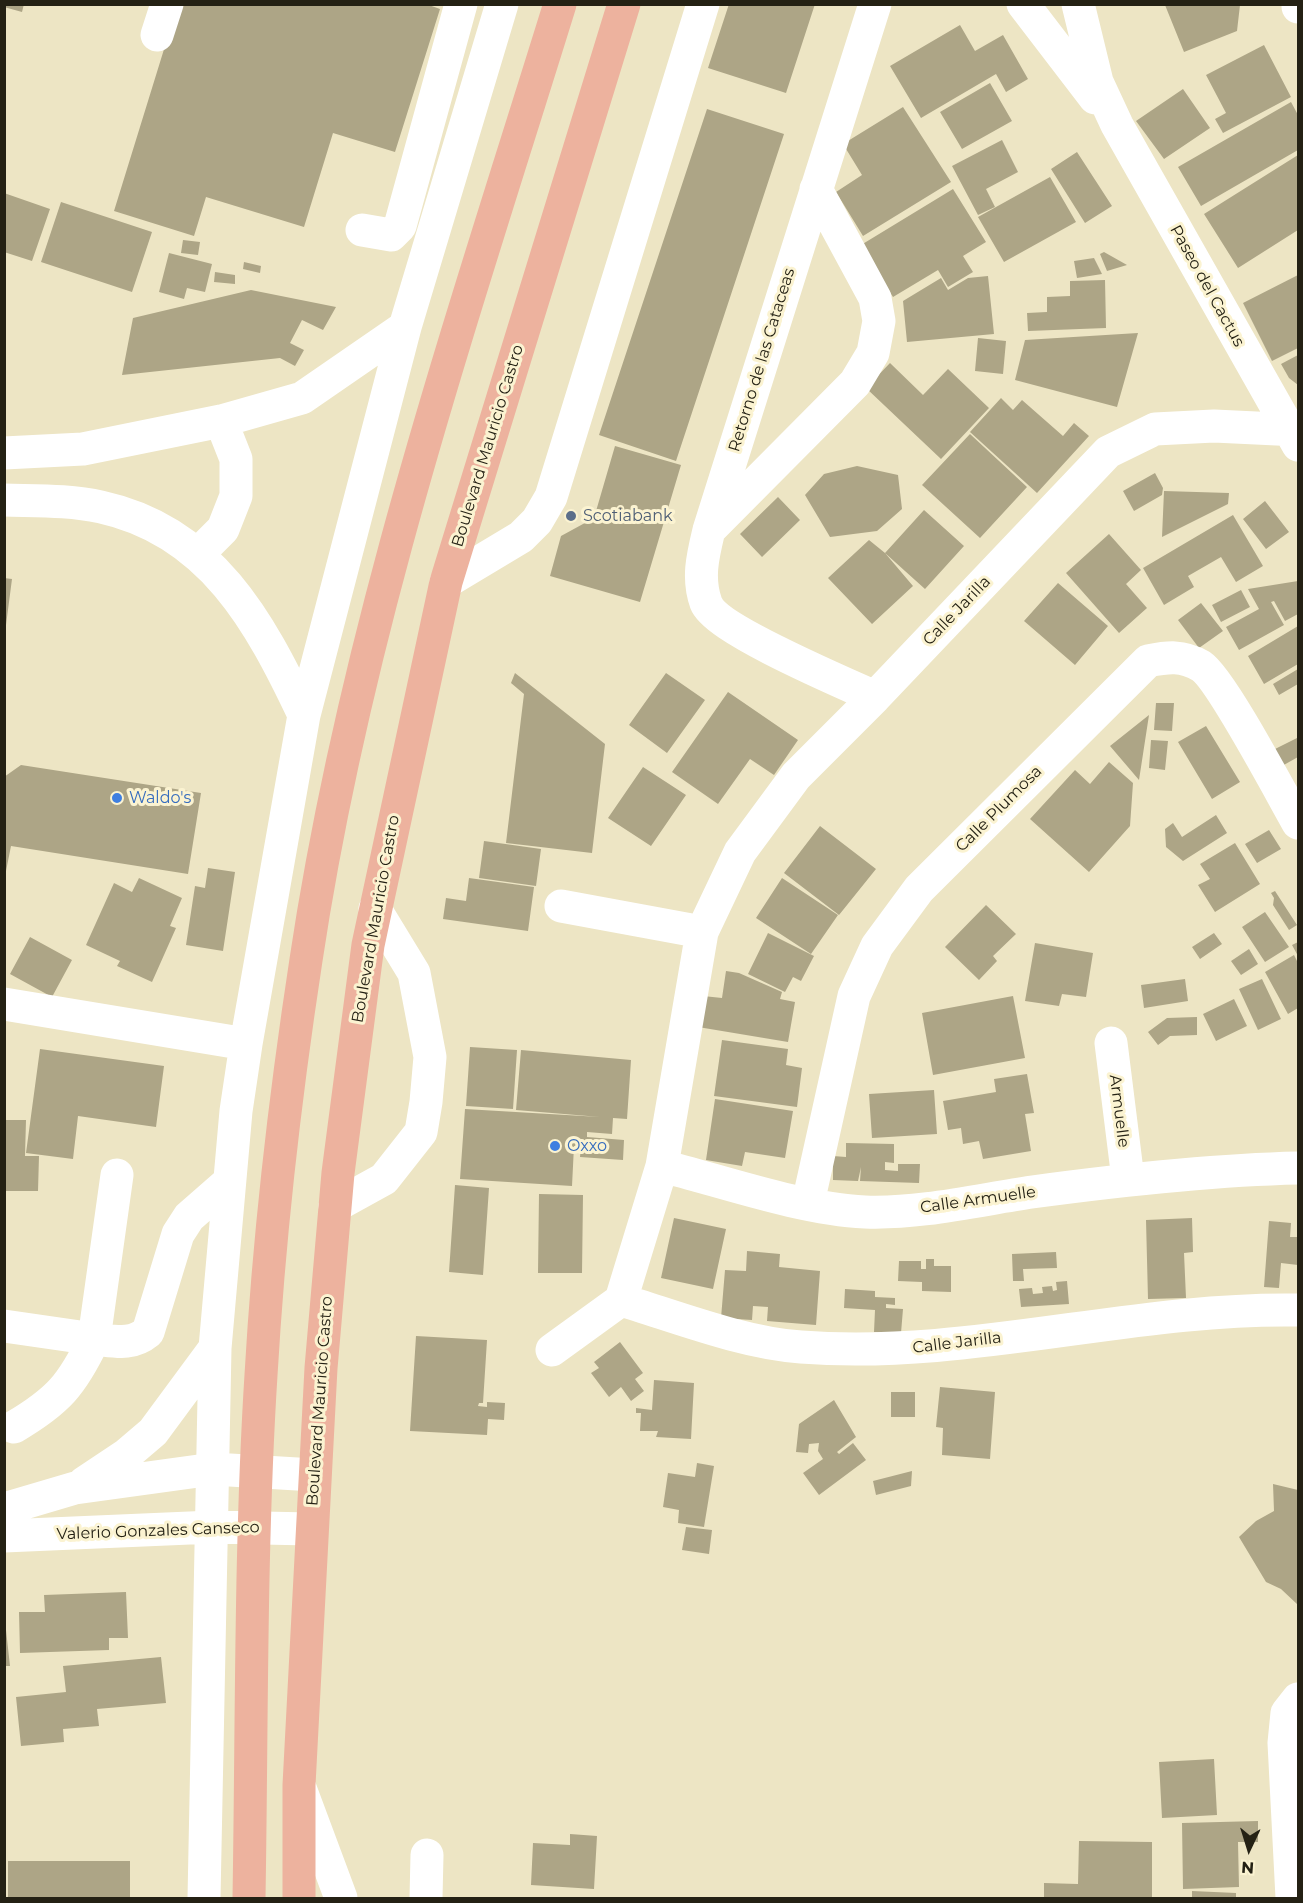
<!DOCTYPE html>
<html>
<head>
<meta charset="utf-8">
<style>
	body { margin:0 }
	#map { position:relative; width:1303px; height:1903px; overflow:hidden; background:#ede5c4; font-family:Montserrat,sans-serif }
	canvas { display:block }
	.frame { position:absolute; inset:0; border:6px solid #242114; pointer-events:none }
	.north { position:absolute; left:1219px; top:1819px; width:60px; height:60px; -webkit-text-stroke:4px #fbf3d1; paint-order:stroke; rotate:184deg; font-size:16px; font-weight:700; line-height:24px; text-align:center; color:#242114 }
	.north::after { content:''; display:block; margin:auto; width:21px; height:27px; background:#242114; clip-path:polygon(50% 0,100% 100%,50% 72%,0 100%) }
</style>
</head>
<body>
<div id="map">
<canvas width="1303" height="1903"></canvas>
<div class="frame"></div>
<div class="north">N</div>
</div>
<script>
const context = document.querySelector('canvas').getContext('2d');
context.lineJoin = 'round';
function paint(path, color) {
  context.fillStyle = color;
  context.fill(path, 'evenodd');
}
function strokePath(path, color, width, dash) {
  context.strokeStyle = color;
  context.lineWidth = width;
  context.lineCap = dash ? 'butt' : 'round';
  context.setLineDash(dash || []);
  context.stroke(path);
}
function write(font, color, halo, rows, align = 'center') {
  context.font = font + ' Montserrat,sans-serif';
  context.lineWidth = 6;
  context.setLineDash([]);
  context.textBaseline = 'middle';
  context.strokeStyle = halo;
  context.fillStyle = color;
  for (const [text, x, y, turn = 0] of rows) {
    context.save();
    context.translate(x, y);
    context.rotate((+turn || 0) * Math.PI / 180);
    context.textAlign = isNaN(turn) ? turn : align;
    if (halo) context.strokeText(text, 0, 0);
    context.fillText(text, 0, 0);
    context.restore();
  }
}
paint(new Path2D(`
	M4,4H24L22,12L4,7Z
	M178,4H426L440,9L395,152L333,133L304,227L206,197L194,236L114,211Z
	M729,4H815L786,93L708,68Z
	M1165,5H1240L1237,31L1184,52Z
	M960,25L975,51L1003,35L1028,79L1006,92L996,74L921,118L890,66Z
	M1264,45L1291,97L1223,133L1215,119L1226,113L1206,75Z
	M990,83L1012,121L962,149L940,112Z
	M1183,89L1210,128L1164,159L1136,121Z
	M1291,102L1298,115V150L1201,206L1178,167Z
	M903,107L951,182L863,236L836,192L862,175L843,144Z
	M707,109L784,134L676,461L599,435Z
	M1002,140L1018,172L986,189L995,207L978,215L952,166Z
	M1077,152L1112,206L1085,223L1051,169Z
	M1298,155V230L1238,268L1204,214Z
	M1050,177L1076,222L1004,262L978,217Z
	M953,189L986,242L963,256L973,272L948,287L938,270L893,297L861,245Z
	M4,193L50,209L32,261L4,252Z
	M61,202L152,232L132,292L41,262Z
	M183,240L200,242L198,255L181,253Z
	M1104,252L1127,265L1107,271L1100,254Z
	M169,253L212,264L205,292L187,288L184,299L159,292Z
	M1094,258L1102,274L1077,278L1074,261Z
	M244,262L261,266L260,273L243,269Z
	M215,272L235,275V284L214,282Z
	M1298,275V348L1272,361L1243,303Z
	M988,276L994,334L907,342L903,301L941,278L948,290L968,278Z
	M1105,280L1106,328L1028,331L1027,313L1047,312V297L1070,296V281Z
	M251,290L336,307L323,330L302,320L290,343L304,350L295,366L280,358L122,375L133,318Z
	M1138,333L1117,407L1015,380L1025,340Z
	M978,338L1006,341L1003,374L975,371Z
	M1298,355V385L1289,378L1281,364Z
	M890,363L923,395L948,369L989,408L941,459L866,388Z
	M1001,398L1013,410L1022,400L1063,436L1074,423L1089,436L1037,493L970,432Z
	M970,434L1027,487L980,538L922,485Z
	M615,446L681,465L640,602L550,576L561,536L594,518Z
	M857,466L898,475L902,509L877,531L830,537L805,495L824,474Z
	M1155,473L1163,488L1162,495L1134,511L1123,491Z
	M1164,491L1229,493L1228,504L1162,537Z
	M778,497L800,520L762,557L740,534Z
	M1265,501L1289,532L1266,549L1243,519Z
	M924,510L964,546L925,589L885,553Z
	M1233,515L1263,566L1236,582L1221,557L1188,576L1194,587L1164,605L1143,568Z
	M1109,534L1141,570L1126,584L1147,608L1119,633L1066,573Z
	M869,540L885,553L913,586L872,624L828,578Z
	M4,578L12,579L6,625H4Z
	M1298,581V614L1285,621L1274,601L1271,602L1284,625L1239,650L1226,627L1259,609L1248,589Z
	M1058,583L1108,626L1075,665L1024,621Z
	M1241,590L1250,607L1221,622L1212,605Z
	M1201,603L1223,631L1199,648L1178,620Z
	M1298,626V664L1264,684L1248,656Z
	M1298,669V684L1279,695L1273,684Z
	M515,673L605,744L592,853L506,843L524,694L511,683Z
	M666,673L705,700L667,753L629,725Z
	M728,692L798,740L774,775L750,759L718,804L672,772Z
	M1156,703H1174L1172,731L1154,730Z
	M1149,715L1139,780L1110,746Z
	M1206,726L1240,782L1212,799L1178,742Z
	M1297,738L1298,757L1282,766L1273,750Z
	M1151,740L1168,741L1165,770L1149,768Z
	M1109,762L1133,783L1130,826L1089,872L1030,819L1075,770L1090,784Z
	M21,765L201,793L188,874L11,846L4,881V777Z
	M643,767L686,795L651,846L608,818Z
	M1216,815L1227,833L1183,861L1166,847L1165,829L1173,823L1182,837Z
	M820,826L876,869L839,915L784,873Z
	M1269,830L1281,849L1257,863L1245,844Z
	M484,841L541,849L536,886L479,878Z
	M1235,843L1260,884L1215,912L1198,885L1210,879L1200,864Z
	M208,868L235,872L223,951L186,945L195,886L205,888Z
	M139,878L182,898L170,926L176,928L152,982L117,966L120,961L86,945L114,883L132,892Z
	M469,878L534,887L528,931L443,919L446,898L466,901Z
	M782,878L838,915L811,954L756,918Z
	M1275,891L1297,925L1289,930L1273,905L1274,898L1271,893Z
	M986,905L1016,934L993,956L997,961L979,980L945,947Z
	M1265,912L1289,947L1265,962L1242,927Z
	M768,933L814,956L801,981L793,977L785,992L748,974Z
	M1214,933L1222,944L1200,959L1192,947Z
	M30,937L72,960L52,997L10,974Z
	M1298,942V956L1292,945Z
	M1035,943L1093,953L1086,997L1062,994L1059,1006L1025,1001Z
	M1249,949L1258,964L1241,975L1231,961Z
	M1294,955L1298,963V1008L1288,1014L1265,972Z
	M726,971L739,973L782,992L780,999L795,1002L788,1042L698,1027L703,996L722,998Z
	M1185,979L1188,1001L1144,1008L1141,985Z
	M1262,979L1281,1019L1258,1030L1239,989Z
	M1013,996L1025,1058L933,1075L922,1013Z
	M1234,999L1247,1026L1216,1041L1203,1014Z
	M1197,1017V1035L1170,1036L1158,1045L1148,1032L1167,1018Z
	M722,1040L788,1049L786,1065L802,1068L797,1107L714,1096Z
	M470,1047L517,1050L513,1109L466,1106Z
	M40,1049L164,1066L156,1127L78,1116L73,1159L26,1153Z
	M521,1050L631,1060L627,1119L613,1118L612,1134L587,1132V1137L624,1140L623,1160L580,1157L581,1146H574L572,1186L460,1179L465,1109L600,1117L516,1110Z
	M1027,1074L1034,1113L1025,1114L1031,1151L983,1159L979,1141L963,1144L961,1128L948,1130L943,1101L996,1092L994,1079Z
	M934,1090L937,1134L872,1138L869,1094Z
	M715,1099L793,1111L785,1158L745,1152L742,1166L706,1160Z
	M4,1120H26L25,1156H39L38,1191H4Z
	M846,1143L894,1144V1163L885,1162V1170L898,1171V1164H920L919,1183L860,1181L861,1167L858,1181L833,1180V1156L846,1157Z
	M455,1185L489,1188L483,1275L449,1272Z
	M539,1194L583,1195L582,1273H538Z
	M674,1218L726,1229L713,1289L661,1278Z
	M1192,1218L1193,1252L1184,1253L1186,1298L1148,1299L1146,1220Z
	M1269,1221L1291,1223L1290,1237H1298V1265L1281,1263L1279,1288L1264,1287Z
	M747,1251L780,1254L779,1267L820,1271L816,1325L767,1321L768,1307L753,1306L752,1320L721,1318L725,1270L746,1271Z
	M1056,1252L1057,1268L1023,1269L1024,1281H1013L1012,1254Z
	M926,1259H934V1266H951V1292L922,1291V1282L898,1281L899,1261H921V1269H926Z
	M1067,1281L1069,1304L1021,1307L1019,1289L1032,1288L1033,1294L1043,1293L1042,1287L1052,1286L1053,1291L1057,1290L1056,1282Z
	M845,1289L875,1291V1297L895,1298V1305L886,1304V1308L903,1309L901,1333L874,1332L875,1310L844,1308Z
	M416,1336L487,1340L483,1403H479L478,1406L487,1407V1402L505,1403L504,1420L488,1419L487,1435L410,1431Z
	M620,1342L643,1373L635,1379L644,1391L631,1401L621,1387L609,1397L591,1373L599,1368L594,1362Z
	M654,1380L694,1383L691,1439L656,1437L658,1431H640L641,1413H636V1408L652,1410Z
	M940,1387L995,1392L990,1459L942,1455L943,1428L936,1427Z
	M891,1392H915V1417H891Z
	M834,1400L856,1437L837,1452L839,1454L853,1443L866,1460L819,1495L803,1473L823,1459L818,1451L819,1443L809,1444L808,1453L796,1452L799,1424Z
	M697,1463L714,1466L704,1527L678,1523L679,1510L663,1507L668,1473L695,1477Z
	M912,1471L911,1486L876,1495L873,1481Z
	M1273,1484L1298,1490V1605L1281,1589L1266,1582L1239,1537L1256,1521L1274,1511Z
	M686,1527L712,1530L709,1554L682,1550Z
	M126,1592L128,1638H109V1650L20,1653L19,1612H45L44,1595Z
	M4,1612L10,1666H4Z
	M161,1657L166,1703L97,1709L99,1726L63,1729L64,1742L21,1746L16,1697L66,1692L63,1666Z
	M1214,1759L1217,1815L1162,1818L1159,1762Z
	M1258,1821V1842H1238L1239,1887L1183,1889L1182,1823Z
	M570,1834L597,1836L594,1889L531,1885L533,1843L570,1845Z
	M1079,1841L1152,1842V1898H1044V1883L1078,1884Z
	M8,1861H130V1898H8Z
	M1192,1891L1236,1893V1898H1192Z`), '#ada586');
strokePath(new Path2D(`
	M875,4L709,530C703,555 697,578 706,603C716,629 844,683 875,697
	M1023,4L1095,98
	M1078,4L1097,82L1117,125L1298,445
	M1298,4V7
	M157,35L167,4
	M362,230L391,235L400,226L461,4
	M4,453L83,449L221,421L302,398L405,327
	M4,500C36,501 70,500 101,507C211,531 260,622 304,715
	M712,527L855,383L873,353L879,321L875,298L816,189
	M198,554L223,529L236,496V459L221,421
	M446,582L521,537L537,521L551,497L703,4
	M561,906L702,932
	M4,1004L246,1044
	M1111,1043L1128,1179
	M662,1166C725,1182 801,1209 865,1212C920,1214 978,1200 1032,1192C1121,1180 1209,1170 1298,1168
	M808,1203L854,996L877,946L919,889L1148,661C1168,657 1182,655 1201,666C1221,679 1282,795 1298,823
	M335,1206L384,1179L421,1132L426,1102L430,1057L414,973L375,909
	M621,1300L662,1166L702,932L740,852L796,776L875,697L1108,452L1155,429L1214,426L1298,430
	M4,1326L94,1339L117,1175
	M552,1350L621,1300C677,1317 743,1343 801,1347C968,1360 1132,1307 1298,1310
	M14,1427C58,1401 72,1385 94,1339C115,1341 131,1346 148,1332L178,1234L189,1217L229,1182
	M84,1483L126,1455L153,1432L215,1348
	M4,1509L75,1488L213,1469L314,1475
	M4,1536L213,1527L311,1529
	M300,1788L341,1898
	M204,1898L215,1348L236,1111L246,1044L304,715L405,327L502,4
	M426,1898L427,1855
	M1292,1898L1284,1743L1287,1713L1298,1699`), '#fff', 33);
strokePath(new Path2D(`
	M249,1898C252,1724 250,1549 261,1375C269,1236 285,1097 306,960C355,632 462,320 560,4
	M299,1898V1785L321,1368L338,1173L368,945L446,582L624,4`), '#edb29e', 33);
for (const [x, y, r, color] of [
	[571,516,6,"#5c6f8a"],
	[117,798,6,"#3f7fe0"],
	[555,1146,6,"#3f7fe0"]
]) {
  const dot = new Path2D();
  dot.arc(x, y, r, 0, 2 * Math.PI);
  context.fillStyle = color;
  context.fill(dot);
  strokePath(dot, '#fbf3d1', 2);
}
write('16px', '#242114', '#fbf3d1', [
	["Paseo del Cactus",1207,286,61],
	["Retorno de las Cataceas",762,360,-73],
	["Boulevard Mauricio Castro",488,446,-73],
	["Calle Jarilla",957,611,-46],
	["Calle Plumosa",999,809,-45],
	["Boulevard Mauricio Castro",376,919,-80],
	["Armuelle",1119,1111,83],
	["Calle Armuelle",978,1200,-8],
	["Calle Jarilla",957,1343,-7],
	["Boulevard Mauricio Castro",320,1401,-86],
	["Valerio Gonzales Canseco",158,1531,-2]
]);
write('16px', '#4e5e75', '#fbf3d1', [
	["Scotiabank",583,516]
], 'left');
write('16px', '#366cbe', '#fbf3d1', [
	["Waldo's",129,798],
	["Oxxo",567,1146]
], 'left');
</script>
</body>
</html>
